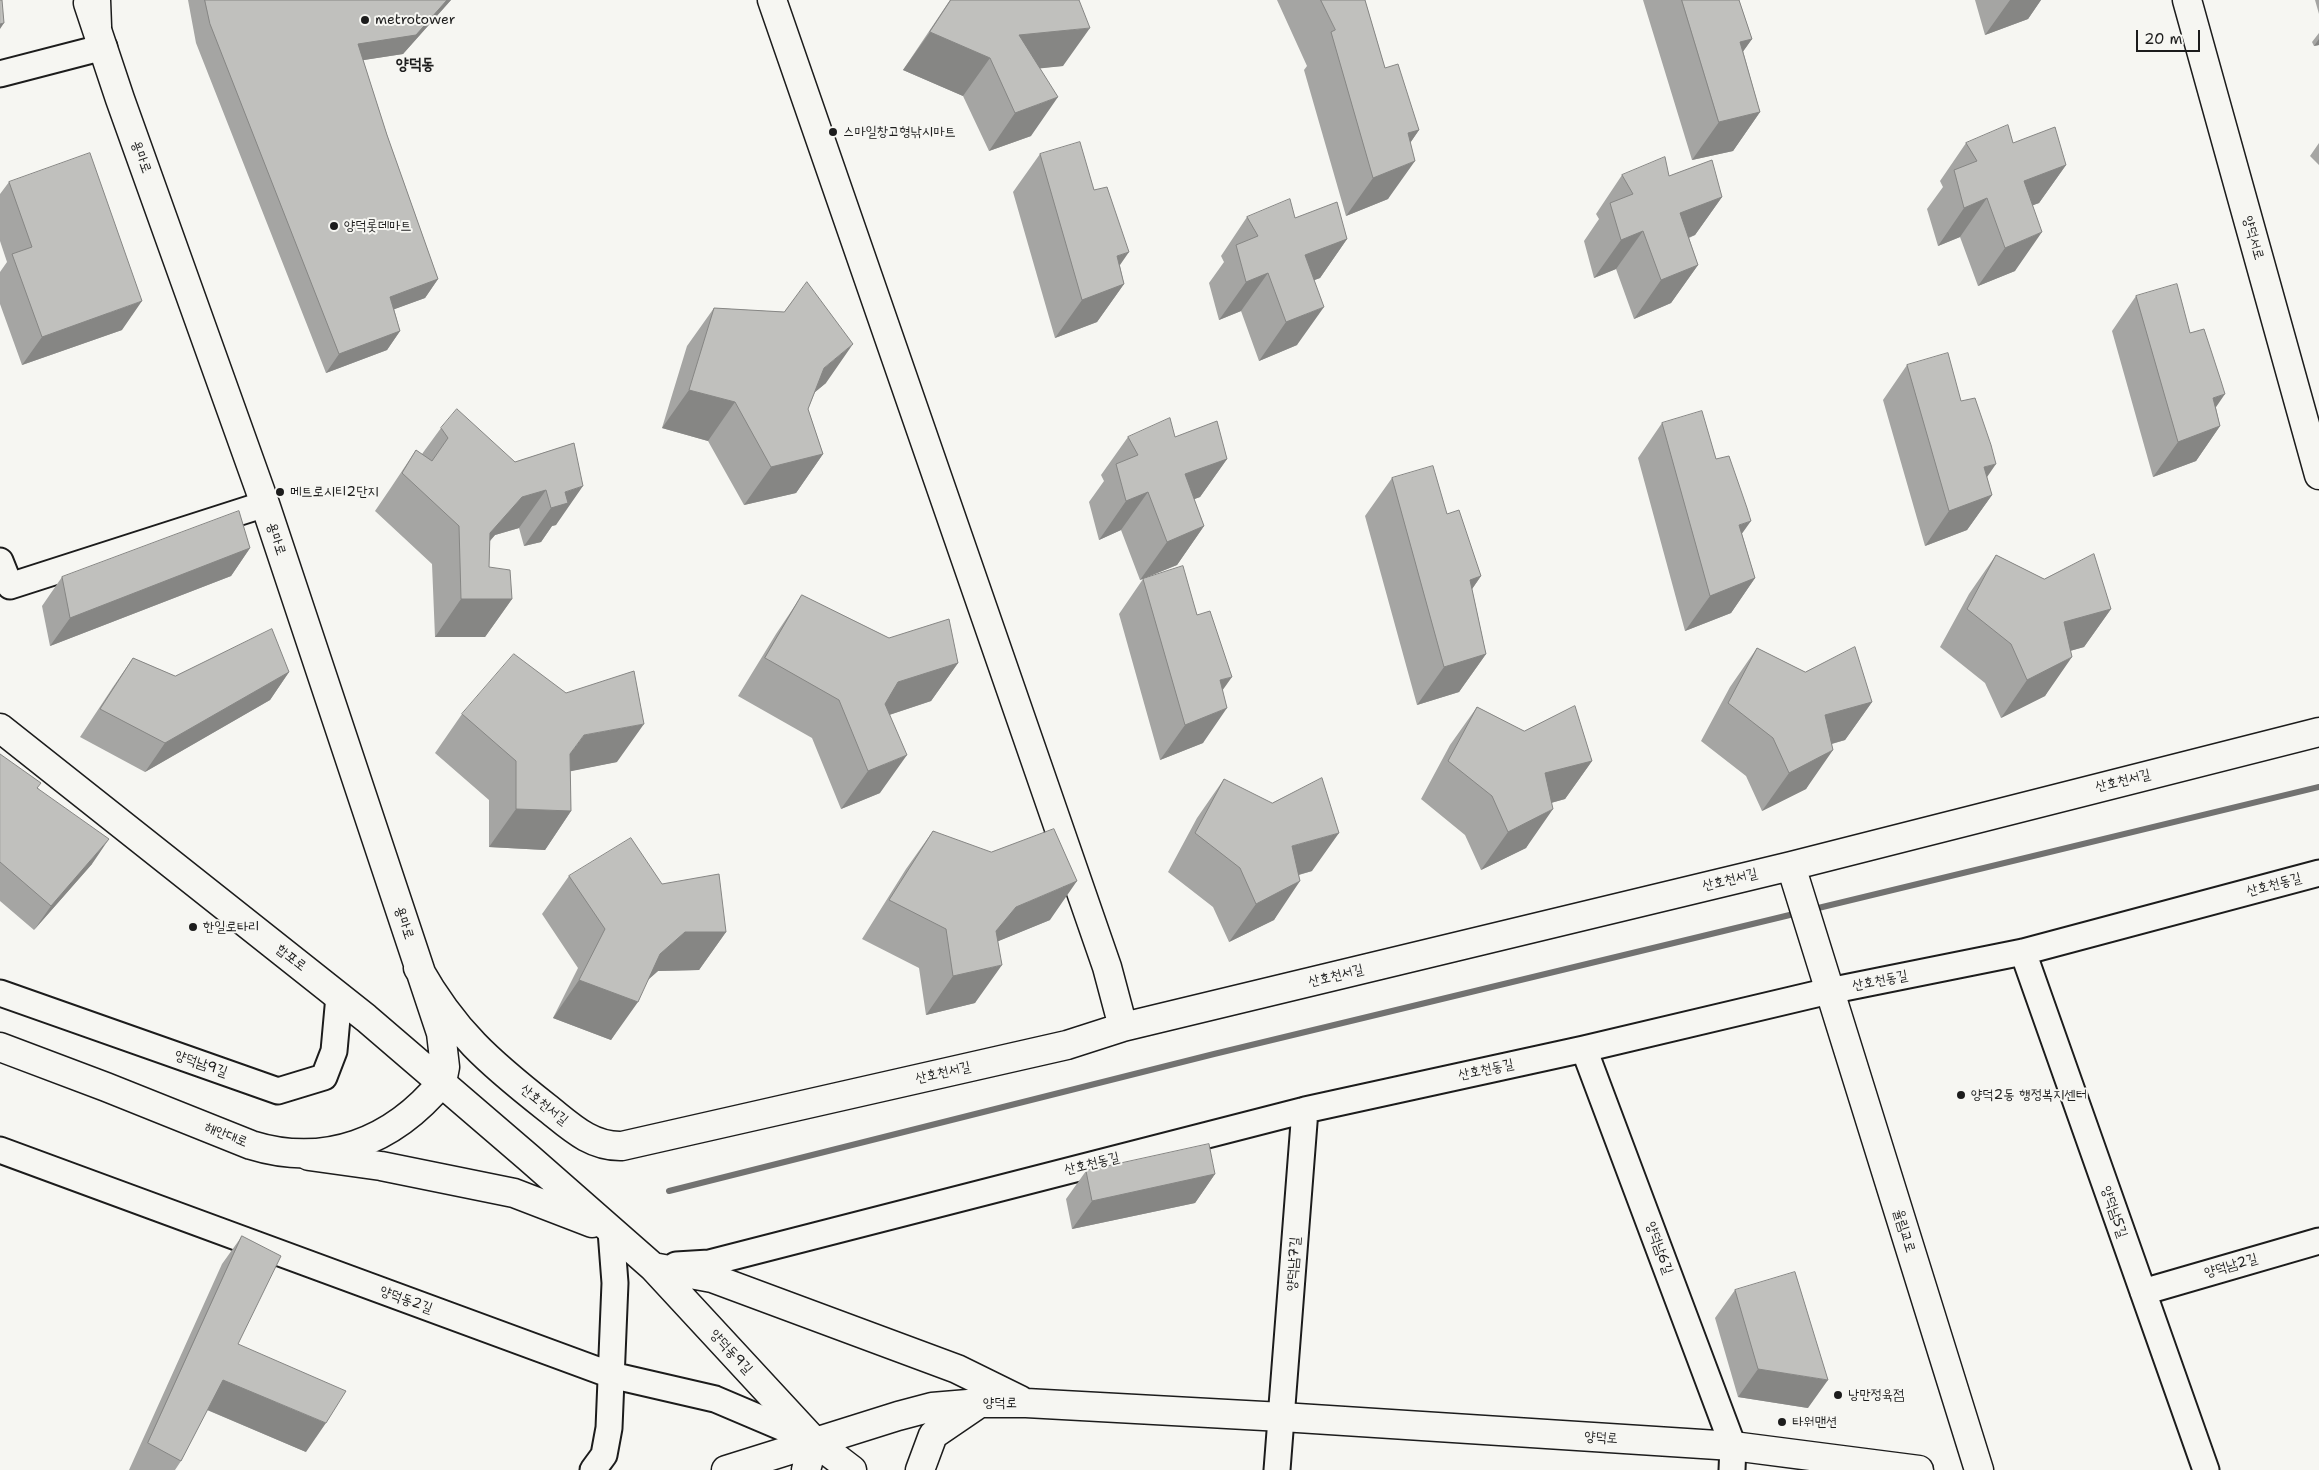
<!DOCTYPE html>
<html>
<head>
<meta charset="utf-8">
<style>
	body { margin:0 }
	#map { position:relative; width:2319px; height:1470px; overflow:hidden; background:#f6f6f2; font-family:"Shantell Sans",sans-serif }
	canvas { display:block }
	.scale { position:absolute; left:2136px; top:30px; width:64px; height:22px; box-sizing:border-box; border:2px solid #1c1c1c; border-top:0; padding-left:6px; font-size:15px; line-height:18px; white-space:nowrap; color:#1c1c1c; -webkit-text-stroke:4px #f6f6f2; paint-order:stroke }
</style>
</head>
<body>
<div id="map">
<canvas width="2319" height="1470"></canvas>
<div class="scale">20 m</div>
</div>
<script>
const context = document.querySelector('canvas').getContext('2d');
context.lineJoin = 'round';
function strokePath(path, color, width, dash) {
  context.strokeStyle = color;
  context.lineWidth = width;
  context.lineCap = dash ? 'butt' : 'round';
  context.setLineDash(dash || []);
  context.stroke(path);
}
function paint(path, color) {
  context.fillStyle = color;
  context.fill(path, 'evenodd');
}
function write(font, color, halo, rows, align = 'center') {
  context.font = font + ' "Shantell Sans","Poor Story",sans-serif';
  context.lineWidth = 4;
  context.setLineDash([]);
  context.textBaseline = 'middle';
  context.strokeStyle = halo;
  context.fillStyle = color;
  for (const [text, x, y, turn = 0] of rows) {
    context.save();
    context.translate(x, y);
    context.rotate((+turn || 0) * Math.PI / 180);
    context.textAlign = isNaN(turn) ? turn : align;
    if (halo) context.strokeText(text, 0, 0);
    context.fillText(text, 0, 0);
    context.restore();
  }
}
strokePath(new Path2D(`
	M1810,910L2319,787
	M669,1191L1214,1054L1798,913`), '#727271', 6);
const street = new Path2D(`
	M0,74L104,47
	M0,561L10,586
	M10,586L265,504
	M2023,952L2206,1470
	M0,993L278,1091L324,1077L334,1051L339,996
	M1584,1049L1733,1446L1732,1470
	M0,1150L611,1375L715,1399L814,1441
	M676,1265L709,1263L1305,1110L1584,1049L1829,991L2023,952L2319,873
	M2143,1292L2319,1241
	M593,1470L604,1455L609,1428L615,1283L611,1231
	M1277,1470L1305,1110`);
const secondary = new Path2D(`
	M772,0L1107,967L1123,1027
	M2187,0L2319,475
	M88,3L120,99L265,504L441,1033L445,1067L442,1082
	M0,728L366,1018L529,1158L653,1267L814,1441L852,1470
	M1791,866L1979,1470
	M418,968C454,1032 489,1062 546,1107C569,1125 590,1147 622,1146L1067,1045L1123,1027L1791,866L2319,732
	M309,1156L381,1166L514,1193L592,1223
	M653,1267L712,1278L957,1369L1020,1400
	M726,1470L898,1416L932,1407L980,1403H1026L1282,1417L1733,1446L1919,1470
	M806,1470L814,1441
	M920,1470L933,1435L977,1405`);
const primary = new Path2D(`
	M96,0L97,26
	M0,1047L106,1087L251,1145C325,1168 393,1142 442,1082`);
strokePath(street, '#1c1c1c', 29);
strokePath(secondary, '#1c1c1c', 31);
strokePath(primary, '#1c1c1c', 31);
strokePath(street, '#f6f6f2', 25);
strokePath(secondary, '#f6f6f2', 28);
strokePath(primary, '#f6f6f2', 28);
paint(new Path2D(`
	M188,0H451L403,54L363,60L387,135L438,279L425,298L394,309L400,331L387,350L326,373L196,43Z
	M950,0H1079L1063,66L1039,68L1031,136L989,151L963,96L903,70Z
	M1277,0H1365L1385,68L1419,130L1410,143L1388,199L1346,216L1304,70L1307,66Z
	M1643,0H1739L1752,39L1743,51L1760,112L1733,151L1692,160Z
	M1975,0H2041L2028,19L1985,35Z
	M2315,0H2319V14Z
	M2319,33V45L2314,46L2312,42Z
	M1966,143H2013L2066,165L2039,203L2033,205L2015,271L1978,286L1960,237L1938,246L1927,209L1943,187L1940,181Z
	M2319,143V165L2310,156Z
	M1040,154L1094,190L1120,266L1124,284L1097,322L1055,338L1013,192Z
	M1622,175L1669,176L1722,197L1695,235L1689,238L1698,265L1671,303L1634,319L1616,269L1594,278L1584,241L1599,219L1596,214Z
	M9,182L122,330L22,365L0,304V272L7,262L0,241V194Z
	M1247,217L1347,239L1320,278L1314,280L1297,345L1259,361L1241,311L1219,320L1209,283L1224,262L1221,256Z
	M2136,296L2190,333L2216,408L2220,426L2196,461L2153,477L2112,331Z
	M714,308L784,312L826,383L815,392L808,409L823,454L796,493L744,505L708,441L662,428L687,346Z
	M1907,365L1961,401L1987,477L1992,495L1967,530L1925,546L1883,400Z
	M1662,423L1716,459L1742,534L1755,578L1731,613L1685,631L1638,458Z
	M441,428L515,462L574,443L556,525L552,526L541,542L524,546L519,528L495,535L490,541L489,567L512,599L485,637H435L432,564L375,511L390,489L416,450L422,454Z
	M1128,437L1227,459L1200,497L1194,499L1204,526L1177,565L1140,580L1121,530L1099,540L1089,502L1104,481L1101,475Z
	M1392,478L1447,514L1481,576L1472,589L1486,654L1459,692L1417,705L1365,516Z
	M250,548L231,576L50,646L42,606L62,577Z
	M1996,555L2044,579L2111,609L2084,647L2070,651L2045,696L2001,718L1985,683L1940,647L1969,594Z
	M1143,579L1197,615L1223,690L1203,743L1160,760L1119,614Z
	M802,595L889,638L958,663L931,701L889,715L880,793L841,809L812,738L738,696L776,634Z
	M1757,648L1805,672L1872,702L1845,740L1832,744L1806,789L1762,811L1746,776L1701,741L1730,687Z
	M133,658L175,676L289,672L270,700L145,772L80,737L113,687Z
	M1477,707L1524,731L1592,761L1565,799L1551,803L1526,848L1481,870L1465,835L1421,799L1450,745Z
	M462,714L617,762L570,771L571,811L545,850L489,847V800L435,753Z
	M0,754L38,788L92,864L34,930L0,901Z
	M1224,779L1312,871L1299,875L1274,920L1229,942L1213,907L1168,872L1197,818Z
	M933,831L1050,920L998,941L975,1003L926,1015L919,968L862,939L906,869Z
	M569,876L662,884L726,932L699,970L658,971L649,979L611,1040L553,1018L578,968L542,914Z
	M1086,1171L1215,1174L1195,1203L1072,1229L1066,1199Z
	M242,1236L238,1344L306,1452L207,1410L181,1461L175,1470H129L222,1264Z
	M1735,1290L1808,1408L1738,1397L1715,1318Z`), '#a5a5a3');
paint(new Path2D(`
	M447,0H451L403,54L345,63L358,44Z
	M2010,0H2041L2028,19L1985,35Z
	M4,23L0,29V24Z
	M1090,28L1063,66L997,73L1019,35Z
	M930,32L990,58L963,96L903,70Z
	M1752,39L1725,77L1740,42Z
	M2319,39V45L2314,46Z
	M1058,97L1031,136L989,151L1015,113Z
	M1760,112L1733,151L1692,160L1719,122Z
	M1419,130L1393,168L1408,133Z
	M1415,161L1388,199L1346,216L1373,178Z
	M2066,165L2039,203L1997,219L2024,181Z
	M1722,197L1695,235L1653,251L1680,213Z
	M1987,198L1960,237L1938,246L1964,208Z
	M1643,231L1616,269L1594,278L1621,240Z
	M2042,232L2015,271L1978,286L2005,248Z
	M1347,239L1320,278L1278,294L1305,255Z
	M1129,252L1102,291L1117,256Z
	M1698,265L1671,303L1634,319L1661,280Z
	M1268,273L1241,311L1219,320L1246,282Z
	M438,279L425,298L376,316L390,297Z
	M1124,284L1097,322L1055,338L1082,300Z
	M142,301L122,330L22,365L42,337Z
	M1324,307L1297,345L1259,361L1286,322Z
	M400,331L387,350L326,373L339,354Z
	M853,344L826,383L797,407L824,368Z
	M689,390L735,402L708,441L662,428Z
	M2225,394L2201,429L2213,398Z
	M2220,426L2196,461L2153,477L2178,442Z
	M823,454L796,493L744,505L771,467Z
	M1227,459L1200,497L1158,513L1185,474Z
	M1996,464L1972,499L1984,467Z
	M583,486L556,525L552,526L541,542L524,546L551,508L565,492Z
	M546,490L519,528L495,535L463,571L490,533L522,497Z
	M1148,492L1121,530L1099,540L1126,501Z
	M1992,495L1967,530L1925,546L1949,511Z
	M1751,521L1726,556L1739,525Z
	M1204,526L1177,565L1140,580L1167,542Z
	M250,548L231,576L50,646L70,618Z
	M1481,576L1454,615L1470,580Z
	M1755,578L1731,613L1685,631L1710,596Z
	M461,599H512L485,637H435Z
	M2111,609L2084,647L2037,660L2064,622Z
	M1486,654L1459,692L1417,705L1444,667Z
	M2072,657L2045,696L2001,718L2027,680Z
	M958,663L931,701L871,721L898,682Z
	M289,672L270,700L145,772L165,743Z
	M1232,677L1207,712L1220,680Z
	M1872,702L1845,740L1798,753L1825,715Z
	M1227,708L1203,743L1160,760L1185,725Z
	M644,724L617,762L557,774L570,754L584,735Z
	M1833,750L1806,789L1762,811L1789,773Z
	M907,755L880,793L841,809L868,771Z
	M1592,761L1565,799L1518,812L1545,773Z
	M516,809L571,811L545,850L489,847Z
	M1553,809L1526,848L1481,870L1508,832Z
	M1339,833L1312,871L1265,884L1292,846Z
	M109,839L92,864L34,930L51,906Z
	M1077,881L1050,920L989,945L996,931L1016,907Z
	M1300,881L1274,920L1229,942L1256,904Z
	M685,932H726L699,970L658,971L633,993L660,954Z
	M1002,965L975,1003L926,1015L953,976Z
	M579,980L638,1002L611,1040L553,1018Z
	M1215,1174L1195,1203L1072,1229L1092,1201Z
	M1758,1369L1828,1380L1808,1408L1738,1397Z
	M223,1380L326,1423L306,1452L203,1408Z`), '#868684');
const building = new Path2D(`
	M0,0H2L4,23L0,24Z
	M205,0H447L416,35L358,44L387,135L438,279L390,297L400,331L339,354L210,24Z
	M951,0H1079L1090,28L1019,35L1058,97L1015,113L990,58L930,32Z
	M1321,0H1365L1385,68L1398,64L1419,130L1408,133L1415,161L1373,178L1331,32L1335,30Z
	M1682,0H1739L1752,39L1740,42L1760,112L1719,122Z
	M2008,125L2013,143L2055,127L2066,165L2024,181L2042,232L2005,248L1987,198L1964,208L1954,170L1977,161L1966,143Z
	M1080,142L1094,190L1107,187L1129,252L1117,256L1124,284L1082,300L1040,154Z
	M90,153L142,301L42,337L12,254L32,247L9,182Z
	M1665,157L1669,176L1712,160L1722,197L1680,213L1698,265L1661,280L1643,231L1621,240L1610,203L1633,194L1622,175Z
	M1290,199L1295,218L1337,202L1347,239L1305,255L1324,307L1286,322L1268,273L1246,282L1236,245L1258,236L1247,217Z
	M807,282L853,344L824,368L808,409L823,454L771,467L735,402L689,390L714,308L784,312Z
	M2177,284L2190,333L2204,329L2221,381L2225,394L2213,398L2220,426L2178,442L2136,296Z
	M1948,353L1961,401L1975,398L1991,445L1996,464L1984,467L1992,495L1949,511L1907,365Z
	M457,409L515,462L574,443L583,486L565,492L568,503L551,508L546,490L522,497L490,533L489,567L510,570L512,599H461L459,526L402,473L416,450L432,461L448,438L441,428Z
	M1702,411L1716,459L1729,456L1747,508L1751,521L1739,525L1755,578L1710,596L1662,423Z
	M1170,418L1175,437L1217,421L1227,459L1185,474L1204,526L1167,542L1148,492L1126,501L1116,464L1138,455L1128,437Z
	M1433,466L1447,514L1459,510L1481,576L1470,580L1486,654L1444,667L1392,478Z
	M239,511L250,548L70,618L62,577Z
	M2094,554L2111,609L2064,622L2072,657L2027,680L2011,644L1967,609L1996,555L2044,579Z
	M1183,566L1197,615L1210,611L1232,677L1220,680L1227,708L1185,725L1143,579Z
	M802,595L889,638L949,619L958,663L898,682L885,704L907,755L868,771L839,700L765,658Z
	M272,629L289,672L165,743L100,709L133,658L175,676Z
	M1855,647L1872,702L1825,715L1833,750L1789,773L1773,738L1728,703L1757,648L1805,672Z
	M514,654L566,693L634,671L644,724L584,735L570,754L571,811L516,809V761L462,714Z
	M1575,706L1592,761L1545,773L1553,809L1508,832L1492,796L1448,761L1477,707L1524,731Z
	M0,754L41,783L37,788L109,839L51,906L0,862Z
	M1322,778L1339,833L1292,846L1300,881L1256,904L1240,868L1195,833L1224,779L1272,803Z
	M1054,829L1077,881L1016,907L996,931L1002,965L953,976L946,929L889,900L933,831L991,852Z
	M631,838L662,884L719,874L726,932H685L660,954L638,1002L579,980L605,929L569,876Z
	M1209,1144L1215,1174L1092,1201L1086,1171Z
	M242,1236L281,1256L238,1344L346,1391L326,1423L223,1380L181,1461L148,1443Z
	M1795,1272L1828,1380L1758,1369L1735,1290Z`);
paint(building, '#c0c0bd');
strokePath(building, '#868684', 1);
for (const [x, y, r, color] of [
	[365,20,5,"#1c1c1c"],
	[833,132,5,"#1c1c1c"],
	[334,226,5,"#1c1c1c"],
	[280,492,5,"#1c1c1c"],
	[193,927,5,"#1c1c1c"],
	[1961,1095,5,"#1c1c1c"],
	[1838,1395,5,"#1c1c1c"],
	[1782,1422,5,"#1c1c1c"]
]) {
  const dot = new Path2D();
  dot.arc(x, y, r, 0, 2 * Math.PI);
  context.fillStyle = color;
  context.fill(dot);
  strokePath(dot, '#f6f6f2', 2);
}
write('14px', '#1c1c1c', '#f6f6f2', [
	["metrotower",375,20],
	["스마일창고형낚시마트",843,132],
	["양덕롯데마트",344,226],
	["메트로시티2단지",290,492],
	["한일로타리",203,927],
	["양덕2동 행정복지센터",1971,1095],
	["낭만정육점",1848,1395],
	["타워맨션",1792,1422]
], 'left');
write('14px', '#1c1c1c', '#f6f6f2', [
	["용마로",141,157,70],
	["양덕서로",2253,238,74],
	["용마로",276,539,72],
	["산호천서길",2123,781,-14],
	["산호천서길",1730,880,-14],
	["산호천동길",2274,885,-15],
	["용마로",404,923,72],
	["합포로",291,958,38],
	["산호천서길",1336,976,-14],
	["산호천동길",1880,981,-11],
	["양덕남9길",201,1064,19],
	["산호천동길",1486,1070,-12],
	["산호천서길",943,1073,-13],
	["산호천서길",544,1105,38],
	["해안대로",226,1135,22],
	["산호천동길",1092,1164,-14],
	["양덕남5길",2114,1212,71],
	["율림교로",1904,1231,73],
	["양덕남6길",1659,1248,70],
	["양덕남7길",1294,1264,-86],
	["양덕남2길",2231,1266,-16],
	["양덕동2길",406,1300,20],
	["양덕동9길",731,1352,47],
	["양덕로",1000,1403],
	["양덕로",1601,1438,4]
]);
write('bold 16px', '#1c1c1c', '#f6f6f2', [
	["양덕동",415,65]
]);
</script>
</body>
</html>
